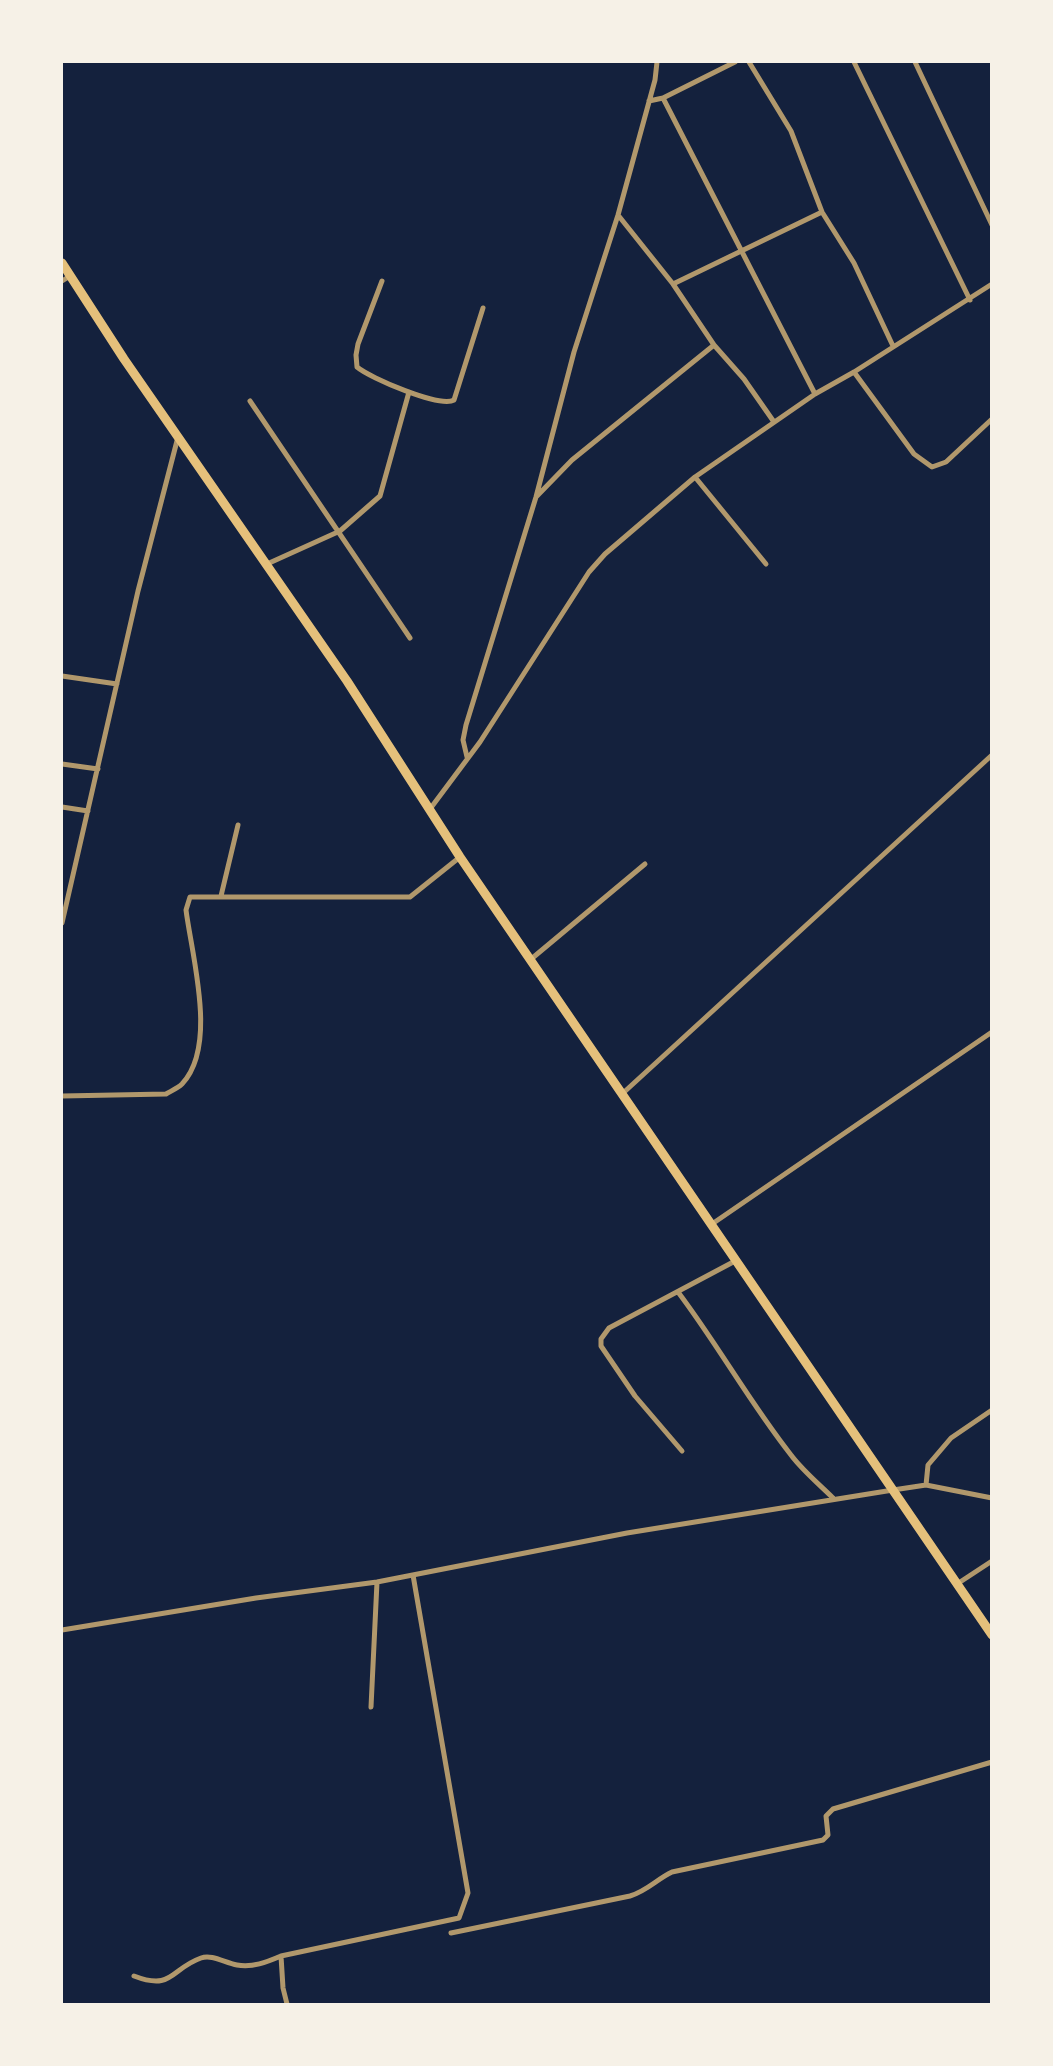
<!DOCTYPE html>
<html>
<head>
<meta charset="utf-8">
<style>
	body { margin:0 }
	#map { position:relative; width:1053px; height:2066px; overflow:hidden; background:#14213d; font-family:Commissioner,sans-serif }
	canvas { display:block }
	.frame { position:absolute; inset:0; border:63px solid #f6f1e7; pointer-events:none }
</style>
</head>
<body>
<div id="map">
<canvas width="1053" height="2066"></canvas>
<div class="frame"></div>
</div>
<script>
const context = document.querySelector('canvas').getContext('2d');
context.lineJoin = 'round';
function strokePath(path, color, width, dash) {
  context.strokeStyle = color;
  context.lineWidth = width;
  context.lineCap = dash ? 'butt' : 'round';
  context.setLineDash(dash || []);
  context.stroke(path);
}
strokePath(new Path2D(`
	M749,62L791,131L822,212L854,263L893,346
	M854,62L970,300
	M915,62L992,225
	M663,98L735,62
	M649,101L663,98L815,394
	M618,215L673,284L714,345L744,379L774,422
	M62,281L70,276
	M382,281L358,344L356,355L357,367C370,378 440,408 454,400L483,308
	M673,284L822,212
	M854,372L914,454L932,467L946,462L992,419
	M250,401L410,638
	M695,477L766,564
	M537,496L572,460L714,345
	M267,564L340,531L380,496L409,392
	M62,676L117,684
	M467,757L463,740L466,725L536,497L574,352L618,215L655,80L657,62
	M62,764L98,769
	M62,807L88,811
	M430,809L480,742L589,572L605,554L695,477L815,394L854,372L992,284
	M221,896L238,825
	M62,923L138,591L178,437
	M530,960L645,864
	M622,1094L992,755
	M62,1096L166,1094C171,1091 178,1088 182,1084C218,1046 192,957 186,910L190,897H410L460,857
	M712,1224L992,1032
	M678,1292C718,1345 750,1403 791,1455C803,1471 819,1484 833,1498
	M682,1451L635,1396L601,1346V1339L609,1328L737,1260
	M926,1485L928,1465L951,1438L992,1410
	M957,1584L992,1561
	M62,1630L256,1598L377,1582L627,1533L893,1490L926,1485L992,1498
	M371,1707L377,1582
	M451,1933L630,1896C647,1891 657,1879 672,1872L823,1840L828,1835L826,1816L833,1809L992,1762
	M281,1956L283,1988L287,2004
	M134,1976C173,1991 170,1969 201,1958C212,1954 225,1963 237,1965C252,1968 267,1962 281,1956L459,1918L468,1893L413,1575`), '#b1986c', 5);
strokePath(new Path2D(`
	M62,263L124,359L347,681L460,857L992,1635`), '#e5c07b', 9);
</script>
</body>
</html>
